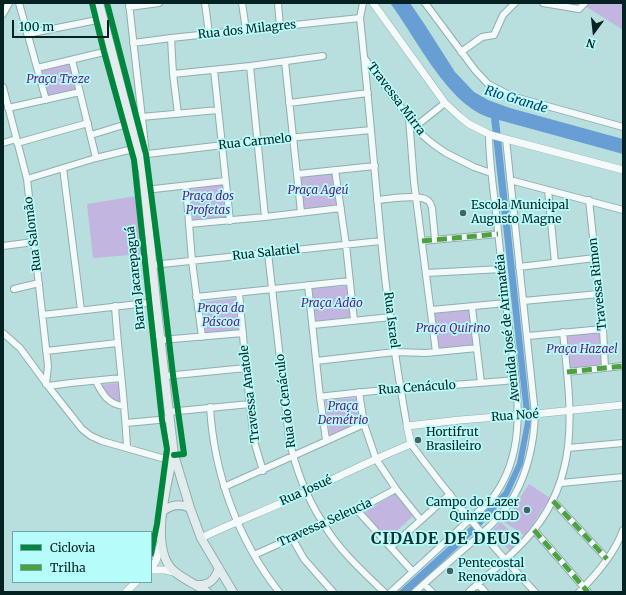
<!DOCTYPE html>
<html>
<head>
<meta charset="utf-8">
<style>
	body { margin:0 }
	#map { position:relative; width:626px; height:595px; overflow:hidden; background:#b8dedd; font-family:Merriweather,serif }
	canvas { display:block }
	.frame { position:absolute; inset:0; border:4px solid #052222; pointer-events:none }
	.legend { position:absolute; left:12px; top:531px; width:140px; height:52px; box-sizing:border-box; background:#b5fcfa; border:1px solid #6fa5a4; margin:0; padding:5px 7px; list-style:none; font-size:12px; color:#052222 }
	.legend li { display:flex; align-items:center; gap:8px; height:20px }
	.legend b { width:20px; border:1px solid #6fa5a4 }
	.north { position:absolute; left:574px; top:12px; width:40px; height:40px; -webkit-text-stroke:3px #b5fcfa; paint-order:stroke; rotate:195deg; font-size:11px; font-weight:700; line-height:16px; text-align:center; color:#052222 }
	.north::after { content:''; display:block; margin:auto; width:14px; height:18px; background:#052222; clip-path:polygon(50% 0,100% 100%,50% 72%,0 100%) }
	.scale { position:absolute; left:12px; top:20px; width:97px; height:18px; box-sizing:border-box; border:2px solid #052222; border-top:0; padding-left:5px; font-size:12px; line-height:14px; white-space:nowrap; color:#052222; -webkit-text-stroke:3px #b5fcfa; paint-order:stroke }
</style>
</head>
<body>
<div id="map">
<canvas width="626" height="595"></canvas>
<div class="frame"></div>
<ul class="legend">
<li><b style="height:5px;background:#00873e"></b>Ciclovia</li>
<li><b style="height:5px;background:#4ca241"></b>Trilha</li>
</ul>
<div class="north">N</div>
<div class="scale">100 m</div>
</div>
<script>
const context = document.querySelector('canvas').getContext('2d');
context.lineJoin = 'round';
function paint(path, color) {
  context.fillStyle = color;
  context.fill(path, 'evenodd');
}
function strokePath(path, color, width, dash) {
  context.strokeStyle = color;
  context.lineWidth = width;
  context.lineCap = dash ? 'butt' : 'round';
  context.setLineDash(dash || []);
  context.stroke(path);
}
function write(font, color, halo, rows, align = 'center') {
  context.font = font + ' Merriweather,serif';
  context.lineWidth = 3.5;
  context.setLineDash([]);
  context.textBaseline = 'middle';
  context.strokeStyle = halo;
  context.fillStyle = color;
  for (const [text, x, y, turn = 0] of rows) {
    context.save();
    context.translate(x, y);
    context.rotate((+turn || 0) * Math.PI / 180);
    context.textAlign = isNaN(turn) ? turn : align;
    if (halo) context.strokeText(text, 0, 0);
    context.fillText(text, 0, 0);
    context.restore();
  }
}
paint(new Path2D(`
	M582,3H623V30L582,4Z
	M69,62L77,91L47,98L40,69Z
	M333,173L337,206L303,210L300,176Z
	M224,184L228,218L194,222L189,190Z
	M136,196L142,254L93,258L87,204Z
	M347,286L351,318L316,323L312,288Z
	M238,298L240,332L206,334L203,302Z
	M469,308L474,347L437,350L433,310Z
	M600,331L604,365L566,368L564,336Z
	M119,383L121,403L110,399L100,385Z
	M357,398L360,423L330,436L325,400Z
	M529,484L550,498L525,536L504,522Z
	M396,493L414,515L387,540L365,512Z
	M501,522L520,542L510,551L491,532Z`), '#c2b6e1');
paint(new Path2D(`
	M390,3H410L425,25L455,72L474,92L488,100L510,108L623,139V154L499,120L531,421L523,464L509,495L476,531L410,592H398L471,526L504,491L517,463L525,422L491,118C448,106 416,37 390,3Z`), '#679fd4');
const minor = new Path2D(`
	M19,3L46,100
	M129,3L146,154
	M205,3L209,34
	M242,3L246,30
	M278,3L280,27
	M363,3L360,18C368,92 374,166 381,239C387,302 396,364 407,426
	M425,3L475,70L488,84L511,96L623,127
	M543,3L579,9L585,3
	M129,7L159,3
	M3,14L9,3
	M27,34L102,19
	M171,38L173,74L178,114
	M133,43L171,38L360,18
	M461,52L482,37L494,35L503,15L515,3
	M365,59L420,133L433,144L446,153L474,167L491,173
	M72,60L96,158
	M285,62L301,212
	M250,66L265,217
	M37,68L104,52
	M214,70L230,221
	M173,74L250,66L323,56
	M3,87L27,179L48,366L46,384
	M289,103L368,93
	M8,108L80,92
	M141,117L218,110
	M409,118L414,182L436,352
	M416,126L445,103
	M91,135L130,123
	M3,143L16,139
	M17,143L88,123
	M139,155L257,141L371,130
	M63,168L81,310
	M335,170L346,245L354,320
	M298,174L375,166
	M27,179L96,158L137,148
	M510,180L623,210
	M186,186L192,261L202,337
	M145,190L225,181
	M548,190L555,263
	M377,200C390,199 416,194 427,200C430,201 431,205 432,208L435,239
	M589,200L603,329L605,368
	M189,224L265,217L341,208
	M422,241L498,234
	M3,246L34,242
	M268,253L289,438C295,467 307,498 323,523C338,549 362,571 384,592
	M152,265L381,241
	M519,267L595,258
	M426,273L502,269
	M308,285L320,397L326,440
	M14,289L39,283
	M239,293L246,368L254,441L263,471
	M196,297L350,281
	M523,301L599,294
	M115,306C118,354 125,401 127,448
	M472,307L481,383
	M431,310L506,303
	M42,315L156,302
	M313,325L391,317
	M3,333L20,348L48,386L82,429L91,436L102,441L172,461
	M528,336L603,329
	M161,340L243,333
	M46,351L117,343
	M316,361L395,352L426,353L477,348
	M567,372L623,366
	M165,376L246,368
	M96,381C102,394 109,405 124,406
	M48,386L71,383L121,378
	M359,392L364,424L376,459L396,489L420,519
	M320,397C385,388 450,386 515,380
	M210,407C214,474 238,540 279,592
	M168,412L250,404
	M126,423L169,419
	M411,444C449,496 491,545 535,592
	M568,448L623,443
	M561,483L623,477
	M224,487L364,424
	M553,501L607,559
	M357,510L413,572
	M534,530L588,592
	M292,538L304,559L333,592
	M391,547L450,494
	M254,555L323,524L357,510L396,489
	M424,584L432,592
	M478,584L485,592
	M391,592L491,500C507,480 515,456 517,430C520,396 513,361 509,327C504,289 500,251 496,212C493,186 489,160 489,134
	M415,592C431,577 449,562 465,548C483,533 502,517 514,496C528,471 534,443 535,414L506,139
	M469,592C490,572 515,554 533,531C582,471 570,403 563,332
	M579,592C596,575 615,553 623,530`);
const tertiary = new Path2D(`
	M373,3L445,103L459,116L469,124L491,135L623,170
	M201,538C236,521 273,508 308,491C342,475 376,458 411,444L407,426L460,420L535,414L623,405
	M151,568L156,561L161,543
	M151,570H165L174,572
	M126,592L136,582`);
const secondary = new Path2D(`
	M99,3L143,171L156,302L174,455L190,508L201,538L233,592
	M173,456C167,485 148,551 175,572C185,580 197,585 207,592
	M162,512C170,505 180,503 190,508
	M197,585C209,586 215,580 219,568`);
strokePath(minor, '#90aeae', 8);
strokePath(tertiary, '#90aeae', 8);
strokePath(secondary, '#90aeae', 10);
strokePath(minor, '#f4fafa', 6);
strokePath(tertiary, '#f4fafa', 7);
strokePath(secondary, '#e2ecec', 8);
strokePath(new Path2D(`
	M422,241L498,234
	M567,372L623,366
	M553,501L607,559
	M534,530L588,592`), '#4ca241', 5, [10, 5]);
strokePath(new Path2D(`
	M92,3L104,52L134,160L162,420L167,449L157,524L151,554
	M107,3L146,154L160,263L173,375L184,454L174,455`), '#00873e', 6);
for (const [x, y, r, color] of [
	[463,213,4,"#446463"],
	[418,440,4,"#446463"],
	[527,510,4,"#446463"],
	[450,571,4,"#446463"]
]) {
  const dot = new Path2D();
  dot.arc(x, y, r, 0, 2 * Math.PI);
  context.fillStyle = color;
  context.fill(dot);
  strokePath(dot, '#b5fcfa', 1.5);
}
write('12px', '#052222', '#b5fcfa', [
	["Rua dos Milagres",247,30,-6],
	["Travessa Mirra",396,99,53],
	["Rua Carmelo",255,142,-6],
	["Rua Salomão",33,234,-97],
	["Rua Salatiel",266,253,-6],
	["Barra Jacarepaguá",136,278,-96],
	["Travessa Rimon",598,284,-96],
	["Rua Israel",391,320,83],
	["Avenida José de Arimatéia",508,328,-96],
	["Rua Cenáculo",417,388,-4],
	["Travessa Anatole",250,394,-97],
	["Rua do Cenáculo",286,401,-97],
	["Rua Noé",515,416,-4],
	["Rua Josué",306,491,-24],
	["Travessa Seleucia",325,523,-24]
]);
write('italic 12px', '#671f84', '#b5fcfa', [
	["Praça Treze",58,80],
	["Praça Ageú",318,191],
	["Praça dos",208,197],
	["Profetas",208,211],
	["Praça Adão",332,304],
	["Praça da",221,309],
	["Páscoa",221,323],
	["Praça Quirino",453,329],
	["Praça Hazael",582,350],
	["Praça",343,407],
	["Demétrio",343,421]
]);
write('12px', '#052222', '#b5fcfa', [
	["Escola Municipal",471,206],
	["Augusto Magne",471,220],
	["Hortifrut",426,433],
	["Brasileiro",426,447],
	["Campo do Lazer",519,503,"right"],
	["Quinze CDD",519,517,"right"],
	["Pentecostal",458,564],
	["Renovadora",458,578]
], 'left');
write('italic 13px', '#0b396a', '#b5fcfa', [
	["Rio Grande",516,100,17]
]);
context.letterSpacing = '1px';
write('bold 16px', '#0b3131', '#b5fcfa', [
	["CIDADE DE DEUS",446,539]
]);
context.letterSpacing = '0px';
</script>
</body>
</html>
